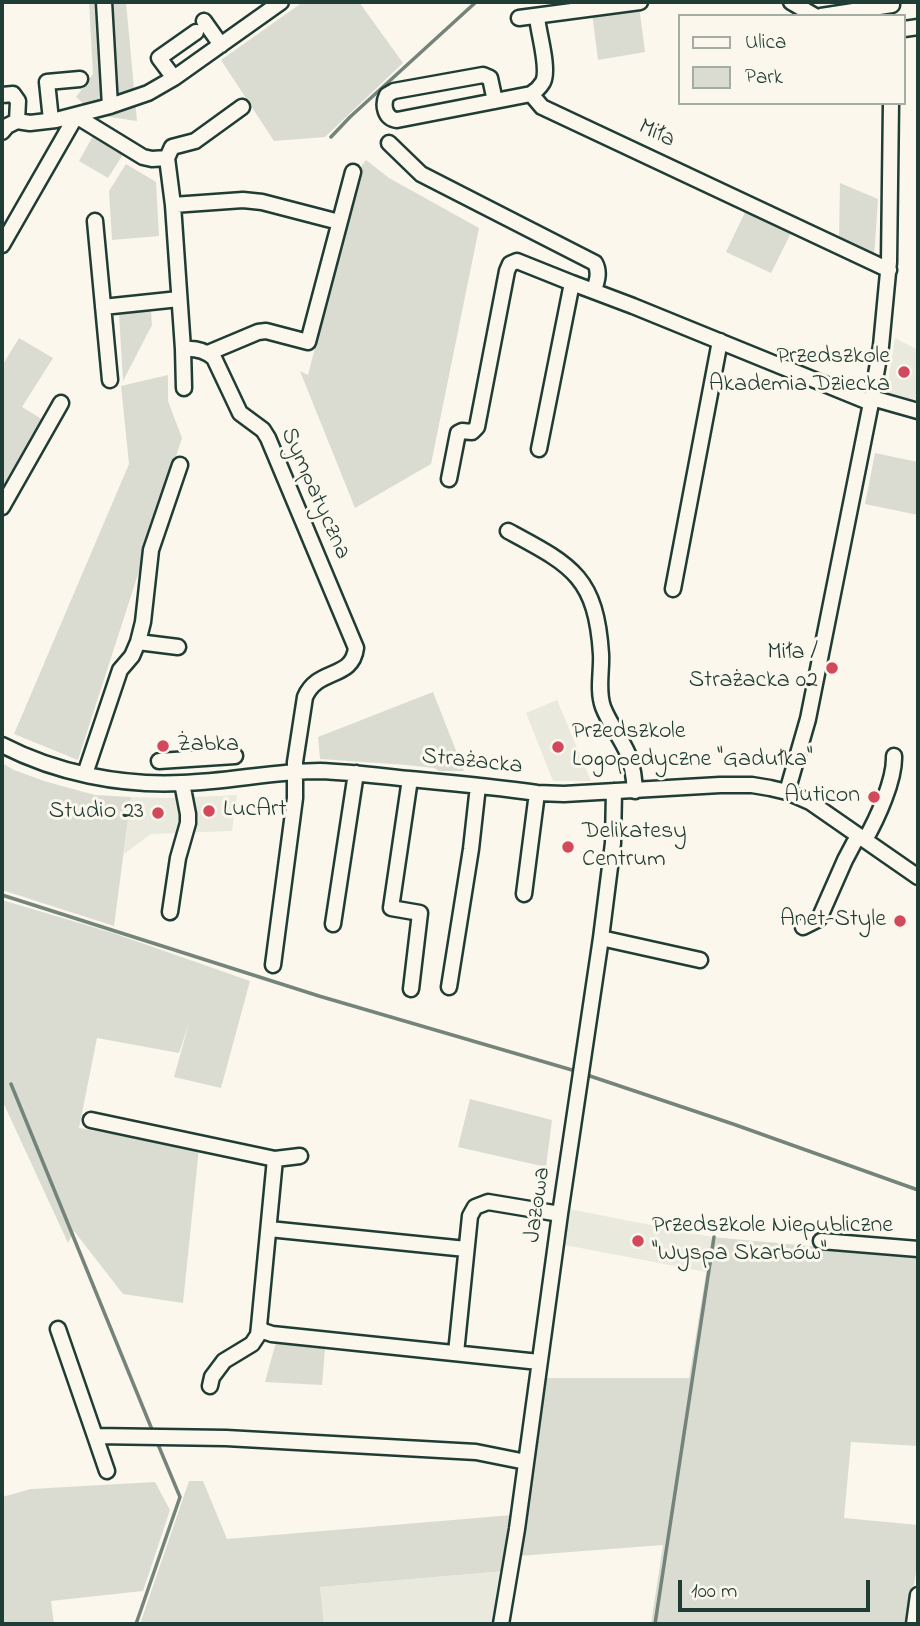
<!DOCTYPE html>
<html>
<head>
<meta charset="utf-8">
<style>
	body { margin:0 }
	#map { position:relative; width:920px; height:1626px; overflow:hidden; background:#fbf7ec; font-family:"Indie Flower",sans-serif }
	canvas { display:block }
	.frame { position:absolute; inset:0; border:4px solid #1f3d34; pointer-events:none }
	.legend { position:absolute; left:678px; top:14px; width:228px; height:91px; box-sizing:border-box; background:#fbf7ec; border:2px solid #a3ada2; margin:0; padding:9px 12px; list-style:none; font-size:21px; color:#1f3d34 }
	.legend li { display:flex; align-items:center; gap:14px; height:35px }
	.legend b { width:35px; border:2px solid #a3ada2 }
	.scale { position:absolute; left:678px; top:1580px; width:192px; height:32px; box-sizing:border-box; border:4px solid #1f3d34; border-top:0; padding-left:9px; font-size:21px; line-height:24px; white-space:nowrap; color:#1f3d34; -webkit-text-stroke:5px #fbf7ec; paint-order:stroke }
</style>
</head>
<body>
<div id="map">
<canvas width="920" height="1626"></canvas>
<div class="frame"></div>
<ul class="legend">
<li><b style="height:9px;background:#fbf7ec"></b>Ulica</li>
<li><b style="height:19px;background:#dbdcd1"></b>Park</li>
</ul>
<div class="scale">100 m</div>
</div>
<script>
const context = document.querySelector('canvas').getContext('2d');
context.lineJoin = 'round';
function paint(path, color) {
  context.fillStyle = color;
  context.fill(path, 'evenodd');
}
function strokePath(path, color, width, dash) {
  context.strokeStyle = color;
  context.lineWidth = width;
  context.lineCap = dash ? 'butt' : 'round';
  context.setLineDash(dash || []);
  context.stroke(path);
}
function write(font, color, halo, rows, align = 'center') {
  context.font = font + ' "Indie Flower",sans-serif';
  context.lineWidth = 6;
  context.setLineDash([]);
  context.textBaseline = 'middle';
  context.strokeStyle = halo;
  context.fillStyle = color;
  for (const [text, x, y, turn = 0] of rows) {
    context.save();
    context.translate(x, y);
    context.rotate((+turn || 0) * Math.PI / 180);
    context.textAlign = isNaN(turn) ? turn : align;
    if (halo) context.strokeText(text, 0, 0);
    context.fillText(text, 0, 0);
    context.restore();
  }
}
paint(new Path2D(`
	M895,338L918,350V406L886,395Z
	M557,700L591,781H553L526,713Z
	M237,795L232,831L151,834L124,854L131,797L171,798Z
	M569,1209L712,1237L706,1272L565,1245Z
	M505,1571L497,1624H324L320,1587Z`), '#eae9de');
paint(new Path2D(`
	M89,2H126L137,121L96,115L76,97L93,74Z
	M303,2H359L403,63L325,137L274,141L221,60Z
	M639,6L645,52L598,60L592,13Z
	M94,134L124,153L108,178L79,161Z
	M366,160L389,178L479,228L431,464L355,508L300,371L308,375L362,165Z
	M126,164L156,182L159,236L112,240L109,191Z
	M840,183L878,199L874,258L839,240Z
	M746,210L792,231L771,273L726,252Z
	M151,311L152,325L123,381L119,314Z
	M19,338L53,358L22,407L45,421L2,498V366Z
	M168,375V401L182,438L78,760L14,734L129,464L121,386Z
	M875,453L918,462V515L865,504Z
	M433,692L464,771H439L434,768L406,765L320,759L318,737Z
	M2,763L14,770L44,781L95,795L131,797L114,926L2,890Z
	M2,900L113,933L250,981L221,1088L174,1077L189,1023L179,1053L97,1038L79,1128L183,1147L199,1148L183,1303L123,1294L74,1231L68,1243L2,1100Z
	M470,1099L552,1120L546,1167L458,1147Z
	M712,1237L918,1256V1446L851,1442L844,1518L918,1525V1558L908,1624H651L663,1545L518,1556L544,1378H689Z
	M276,1342L325,1349L322,1385L265,1382Z
	M189,1481H203L227,1539L512,1515L505,1571L320,1587L324,1624H140Z
	M155,1482L170,1510L143,1591L51,1601L54,1624H2V1497L31,1489Z`), '#dbdcd1');
strokePath(new Path2D(`
	M331,137L350,117L476,2
	M2,895L319,996L572,1070
	M587,1075L733,1124L918,1190
	M11,1084L153,1432
	M136,1624L180,1497L157,1442
	M655,1624L714,1237`), '#74847b', 3.5);
const minor = new Path2D(`
	M104,2L110,106
	M791,2L815,16
	M821,16L892,5
	M519,18L640,2
	M204,21L221,45
	M904,29L918,27
	M174,78L159,58L196,32
	M531,94C536,91 540,87 543,82C549,70 540,38 538,24
	M2,95L13,94L18,101L17,121L30,123L56,120L110,106L148,93L174,78L281,2
	M495,101L490,78L483,75L394,91L387,95C382,105 385,119 397,120L531,94L542,107L889,270
	M76,116L143,157L152,159L167,158
	M51,120L47,82L80,79
	M2,132L7,126L17,121
	M389,143L421,174L595,263C600,272 597,281 594,291
	M167,158L173,205L183,349C195,348 205,350 214,358L240,413L263,430L268,438L356,648C352,680 318,667 305,697L295,762V798L273,965
	M167,158L172,147L195,141L242,107
	M173,205L243,200L262,202L339,222
	M95,221L110,380
	M2,245L76,116
	M103,307L179,299
	M183,349L184,388
	M208,353L258,332L266,331L308,342L353,172
	M872,398L918,411
	M539,449L572,283L633,306L871,403
	M449,479L458,433L462,431L472,432L477,427L507,271L510,264L517,261L572,283
	M2,507L61,403
	M508,531C571,565 596,576 601,654C602,671 597,690 603,707C609,723 621,738 628,754C633,766 634,778 635,791
	M673,589L720,341
	M138,642L178,647
	M2,745C56,773 121,786 182,783C228,782 274,771 320,771C350,772 380,776 410,779C452,783 495,787 537,793L564,794L720,785H752L770,788L787,792L810,802L918,877
	M159,761L235,756
	M85,774L120,670L132,656L138,642L143,622L151,550L180,465
	M410,779L391,908L420,913L411,989
	M787,792L808,719L871,403L881,346L889,262L891,103
	M865,840C877,819 895,780 894,756
	M524,894L537,793
	M170,912L178,858L188,823V814L182,783
	M333,924L356,773
	M803,927L819,919L845,860L854,843L859,836
	M601,938L700,960
	M449,987L471,849L478,786
	M91,1120L275,1159L300,1156
	M275,1159L259,1326L263,1331L272,1334L539,1362
	M269,1229L466,1249
	M821,1241L918,1249
	M58,1329L95,1436L226,1438L476,1452L526,1462
	M456,1353L470,1216L475,1207L488,1202L560,1214
	M210,1386L212,1377L224,1361L252,1344L258,1335L259,1326
	M95,1436L107,1471
	M501,1624L517,1529L560,1214L601,938L613,843L614,791
	M914,1624L918,1595`);
strokePath(minor, '#1f3d34', 19);
strokePath(minor, '#fbf7ec', 14);
for (const [x, y, r, color] of [
	[904,372,7,"#d1495b"],
	[832,668,7,"#d1495b"],
	[163,746,7,"#d1495b"],
	[558,747,7,"#d1495b"],
	[874,797,7,"#d1495b"],
	[209,811,7,"#d1495b"],
	[158,813,7,"#d1495b"],
	[568,847,7,"#d1495b"],
	[900,921,7,"#d1495b"],
	[638,1241,7,"#d1495b"]
]) {
  const dot = new Path2D();
  dot.arc(x, y, r, 0, 2 * Math.PI);
  context.fillStyle = color;
  context.fill(dot);
  strokePath(dot, '#fbf7ec', 2.5);
}
write('24px', '#1f3d34', '#fbf7ec', [
	["Miła",656,135,25],
	["Sympatyczna",314,494,66],
	["Strażacka",472,763,6],
	["Jazowa",539,1205,-82]
]);
write('24px', '#1f3d34', '#fbf7ec', [
	["Przedszkole",890,358],
	["Akademia Dziecka",890,386],
	["Miła /",818,654],
	["Strażacka 02",818,682],
	["Przedszkole",572,733,"left"],
	["Logopedyczne \"Gadułka\"",572,761,"left"],
	["Żabka",177,746,"left"],
	["Auticon",860,797],
	["LucArt",223,811,"left"],
	["Studio 23",144,813],
	["Delikatesy",582,833,"left"],
	["Centrum",582,861,"left"],
	["Anet-Style",886,921],
	["Przedszkole Niepubliczne",652,1227,"left"],
	["\"Wyspa Skarbów\"",652,1255,"left"]
], 'right');
</script>
</body>
</html>
